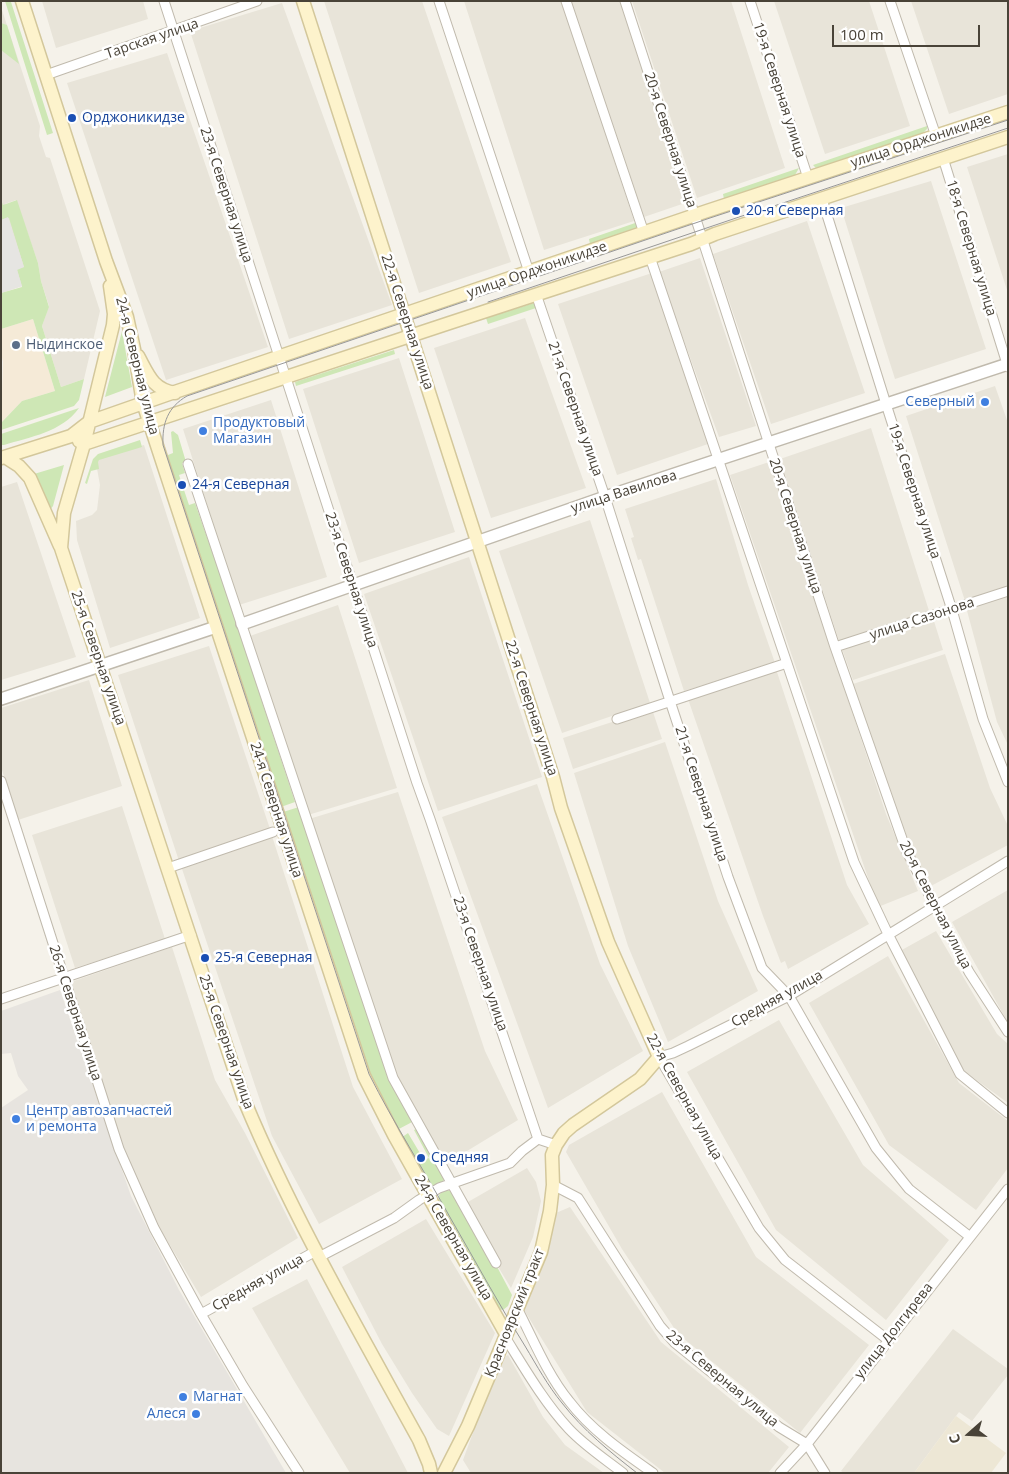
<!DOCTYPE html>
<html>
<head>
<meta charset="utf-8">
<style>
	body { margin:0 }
	#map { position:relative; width:1009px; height:1474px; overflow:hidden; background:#f5f2ea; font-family:"Open Sans",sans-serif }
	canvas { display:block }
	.frame { position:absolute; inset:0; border:2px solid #494338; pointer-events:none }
	.north { position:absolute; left:944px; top:1409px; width:50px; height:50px; -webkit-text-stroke:4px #fff; paint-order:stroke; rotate:251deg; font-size:14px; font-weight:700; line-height:20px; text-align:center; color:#494338 }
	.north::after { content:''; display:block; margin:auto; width:18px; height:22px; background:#494338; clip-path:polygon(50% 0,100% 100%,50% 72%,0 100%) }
	.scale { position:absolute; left:832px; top:25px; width:148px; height:22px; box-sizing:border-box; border:2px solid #494338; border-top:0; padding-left:6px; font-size:15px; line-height:18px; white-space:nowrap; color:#494338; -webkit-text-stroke:4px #fff; paint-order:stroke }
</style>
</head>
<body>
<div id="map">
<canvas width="1009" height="1474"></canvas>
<div class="frame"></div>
<div class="north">С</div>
<div class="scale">100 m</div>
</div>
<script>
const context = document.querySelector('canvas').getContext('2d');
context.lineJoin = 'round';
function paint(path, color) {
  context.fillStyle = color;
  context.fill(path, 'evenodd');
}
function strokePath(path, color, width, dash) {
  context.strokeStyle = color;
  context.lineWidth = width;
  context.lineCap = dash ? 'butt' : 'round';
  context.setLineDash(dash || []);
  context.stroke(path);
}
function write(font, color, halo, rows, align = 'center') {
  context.font = font + ' "Open Sans",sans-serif';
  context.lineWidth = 5;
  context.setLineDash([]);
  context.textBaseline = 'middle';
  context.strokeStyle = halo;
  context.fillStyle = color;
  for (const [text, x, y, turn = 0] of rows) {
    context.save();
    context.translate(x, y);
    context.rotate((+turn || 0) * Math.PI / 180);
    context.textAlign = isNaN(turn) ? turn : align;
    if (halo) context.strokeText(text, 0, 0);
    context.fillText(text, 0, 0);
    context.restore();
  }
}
paint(new Path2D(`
	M42,1H143L148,19L56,48Z
	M324,1H422L511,262L419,293Z
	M464,1H562L634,221L544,250Z
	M571,1H622L688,202L644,217Z
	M632,1H731L785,168L697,198Z
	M774,1H869L910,126L825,154Z
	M911,1H1008V94L949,114Z
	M282,3L392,305L289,339L190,31Z
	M1,7L40,126L39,136L46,157L50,158L100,311L84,379L61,387L42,326L49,306L41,281L38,263L16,200L5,204L31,283L1,293Z
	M167,53L268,347L166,380L67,83Z
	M1008,154V293L967,167Z
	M931,181L986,349L895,379L841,208Z
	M807,221L865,393L771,424L713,254Z
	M700,258L756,426L719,437L659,272Z
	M652,273L708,444L617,475L558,304Z
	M525,318L586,488L491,518L434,348Z
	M399,358L455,532L359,563L303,389Z
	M995,386L1008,423V588L965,601L906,416Z
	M271,400L327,577L239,605L183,429Z
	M871,428L930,614L840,644L780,459Z
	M144,445L200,618L110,648L77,540L76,521L92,515L97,510L100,485L96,463L98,459Z
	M769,462L886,814L918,891L878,907L730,475Z
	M716,479L748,585L775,663L684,691L641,559L638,560L631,538L634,537L625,509Z
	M17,482L76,657L1,680V487Z
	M590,520L650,703L562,733L499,551Z
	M469,557L542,777L438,811L364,594Z
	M1008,594V745L997,722L966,607Z
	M338,605L397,788L308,815L250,636Z
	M933,618L943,650L853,680L841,646Z
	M209,646L271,832L179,861L118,675Z
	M945,654L990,788L1008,826V845L929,887L911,849L853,684Z
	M776,669L847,885L869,924L788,969L785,961L781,963L763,916L688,699Z
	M89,680L122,786L18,820L1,767V708Z
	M652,709L662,739L573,769L563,738Z
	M665,742L718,901L758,991L668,1042L628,946L574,773Z
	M537,784L600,964L643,1051L548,1108L442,817Z
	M398,792L485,1051L518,1120L444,1165L396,1079L309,819Z
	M122,806L165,939L75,968L32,835Z
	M272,836L353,1087L402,1179L319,1224L272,1136L181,866Z
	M1008,890V1023L952,922Z
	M936,931L997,1034L1008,1044V1103L964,1071L900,951Z
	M172,947L215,1080L245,1133L298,1238L201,1297L159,1227L123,1147L68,983Z
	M888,956L959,1083L1008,1121V1168L976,1210L889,1145L809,1003Z
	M779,1020L863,1165L949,1240L886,1320L776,1230L687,1072Z
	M662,1092L756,1257L869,1345L800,1433L678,1334L622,1249L566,1152L569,1145Z
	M527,1168L536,1182L541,1201L533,1237L511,1288L461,1206Z
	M570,1207L661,1342L789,1447L768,1473H665L587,1412L524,1310L543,1258L556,1213Z
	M426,1219L495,1333L449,1436L437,1429L412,1393L382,1344L342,1267Z
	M307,1279L408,1473H350L293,1379L252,1308Z
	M953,1329L1008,1369V1375L972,1421L959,1412L914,1473H844L841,1471Z
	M508,1355L543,1417L565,1445L604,1473H471L463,1460L500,1359Z`), '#e8e4d9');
paint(new Path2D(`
	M33,319L55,391L22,401L1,423L3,362L1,353V329Z`), '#f5ead7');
paint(new Path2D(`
	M60,990L131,1196L179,1290L286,1473H1V1108L28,1090L18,1076L11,1053L1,1054V1011Z`), '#e7e4df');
paint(new Path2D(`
	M956,1416L1006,1453L991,1473H914Z`), '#ede7d5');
paint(new Path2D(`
	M5,1L11,2L53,133L47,135Z
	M1,23L7,25L19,64L1,50Z
	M927,126V129L923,133L821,167L816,168L813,165Z
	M799,168L795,175L724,199L723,194Z
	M1,200L3,205L17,200L38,263L41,281L49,307L42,326L61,387L84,379L79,400L74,406L1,430V423L22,401L55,391L33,319L1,329V293L22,287L17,269L24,267L9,218L1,220Z
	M638,222L640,228L590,244L589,239Z
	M534,303L536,308L488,324L486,318Z
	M122,331L132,387L105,397Z
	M394,350L395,354L296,386L295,382Z
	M79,408C62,432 30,437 4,445H1V434Z
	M173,431L178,435L186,462L182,463L185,473L179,475L189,505L195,503L223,583L295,802L278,808L165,459L168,455L173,453L171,432Z
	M140,440L142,447L99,460L98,462L99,469L91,471L87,484L85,483L93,459L98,454Z
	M64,465L53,506L50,510L34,474Z
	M299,807L324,881L414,1121L397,1130L372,1080L366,1063L283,812Z
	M418,1128L444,1177L443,1182L434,1186L429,1185L401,1138L408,1133L424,1160L429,1158L414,1130Z
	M444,1190L452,1191L487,1257L495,1263L512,1295L508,1306L503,1310L499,1309L438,1201L439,1195Z`), '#cee7b5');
paint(new Path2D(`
	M8,217L24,267L17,270L22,286L1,293V220Z`), '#e6e5e2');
const minor = new Path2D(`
	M164,1L417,783L430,819L538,1139L556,1145
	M439,1L529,272
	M566,1L644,233
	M625,1L835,647L906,850L969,972L1008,1032
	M750,1L808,178
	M890,1L936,136
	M46,75L257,1
	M943,158L1008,367
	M822,199L886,404L952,610L983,719L1008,782
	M650,257L854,862L888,934L960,1074L1008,1113
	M536,294L605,497L670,701L728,877L762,968L789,996L876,1148L909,1189L969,1236
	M188,464L393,1078L496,1263
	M835,647L1008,591
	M617,719L787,663
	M1,781L119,1149L154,1228L201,1314L243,1386L299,1473
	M168,868L273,832
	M1,999L191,935
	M553,1185L578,1198L660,1326L675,1343L779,1427L807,1444L825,1473
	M319,1257L394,1218L419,1200L439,1188L510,1163L522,1151L538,1139
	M517,1308C533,1339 547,1374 569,1401C592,1431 623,1452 653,1473
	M201,1314L316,1251
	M505,1337C525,1369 544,1402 569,1429C585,1446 605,1459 623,1473
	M888,1340L785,1260L759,1228L659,1057L673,1053L688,1046L789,996L1008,861
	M780,1473L807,1444L1008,1189`);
const tertiary = new Path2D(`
	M242,624L605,497L1008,364
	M1,699L216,627`);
const secondary = new Path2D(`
	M22,1L106,261L127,317L134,349L143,403L364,1076L394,1135L506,1334
	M303,1L553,777L561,808L608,942L659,1057L640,1079L573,1125L564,1133L556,1145L552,1155L553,1185L550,1211L541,1252L468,1426L444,1473
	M110,286L114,314L113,325L84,444L64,513L61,548L245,1102C294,1219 358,1329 419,1440L429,1464L431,1473
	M138,356C148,374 152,389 175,393
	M79,441L84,444C287,378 488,309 691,244L715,234L1008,137
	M5,457L19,466L30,478L60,546
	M1,458L71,436L89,422L169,394L707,211L1008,112`);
strokePath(minor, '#c0baad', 11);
strokePath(tertiary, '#c0baad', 14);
strokePath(secondary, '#d3c79b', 15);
strokePath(minor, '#fff', 9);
strokePath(tertiary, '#fff', 11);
strokePath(secondary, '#fdf3cc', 12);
strokePath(new Path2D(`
	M765,209L1008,128
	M488,302L748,214
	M637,1473C610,1452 583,1430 562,1403C548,1386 537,1366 525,1346C499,1305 476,1262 451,1219C424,1170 394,1124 369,1074L163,445C162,423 168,407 187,396L710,218L1008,120`), '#989898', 1);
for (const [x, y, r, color] of [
	[72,118,5,"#1a4fb4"],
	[736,211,5,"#1a4fb4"],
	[16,345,5,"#5c6f8a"],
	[985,402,5,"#3f7fe0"],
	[203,431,5,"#3f7fe0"],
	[182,485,5,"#1a4fb4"],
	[205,958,5,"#1a4fb4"],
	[16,1119,5,"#3f7fe0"],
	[421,1158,5,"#1a4fb4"],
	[183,1397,5,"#3f7fe0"],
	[196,1414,5,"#3f7fe0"]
]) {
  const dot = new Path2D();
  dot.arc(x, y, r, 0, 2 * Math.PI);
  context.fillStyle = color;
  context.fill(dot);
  strokePath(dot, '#fff', 2);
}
write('14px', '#494338', '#fff', [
	["Тарская улица",152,39,-19],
	["19-я Северная улица",779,90,72],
	["20-я Северная улица",670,140,72],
	["улица Орджоникидзе",921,141,-18],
	["23-я Северная улица",226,195,72],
	["18-я Северная улица",971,248,73],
	["улица Орджоникидзе",537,270,-19],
	["22-я Северная улица",407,322,72],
	["24-я Северная улица",137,366,76],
	["21-я Северная улица",575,409,71],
	["19-я Северная улица",914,491,72],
	["улица Вавилова",624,492,-18],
	["20-я Северная улица",795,526,72],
	["23-я Северная улица",351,580,72],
	["улица Сазонова",922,619,-18],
	["25-я Северная улица",98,658,71],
	["22-я Северная улица",531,708,72],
	["21-я Северная улица",701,794,72],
	["24-я Северная улица",276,810,72],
	["20-я Северная улица",935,905,63],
	["23-я Северная улица",480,964,71],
	["Средняя улица",777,999,-29],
	["26-я Северная улица",75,1013,72],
	["25-я Северная улица",226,1042,71],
	["22-я Северная улица",684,1097,61],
	["24-я Северная улица",453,1238,60],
	["Средняя улица",258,1283,-29],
	["Красноярский тракт",515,1313,-68],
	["улица Долгирева",894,1331,-52],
	["23-я Северная улица",722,1379,40]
]);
write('14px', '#164399', '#fff', [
	["Орджоникидзе",82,118],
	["20-я Северная",746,211],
	["24-я Северная",192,485],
	["25-я Северная",215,958],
	["Средняя",431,1158]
], 'left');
write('14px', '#4e5e75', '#fff', [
	["Ныдинское",26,345]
], 'left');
write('14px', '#366cbe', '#fff', [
	["Северный",975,402,"right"],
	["Продуктовый",213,423],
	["Магазин",213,439],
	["Центр автозапчастей",26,1111],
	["и ремонта",26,1127],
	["Магнат",193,1397],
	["Алеся",186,1414,"right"]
], 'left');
</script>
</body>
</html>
